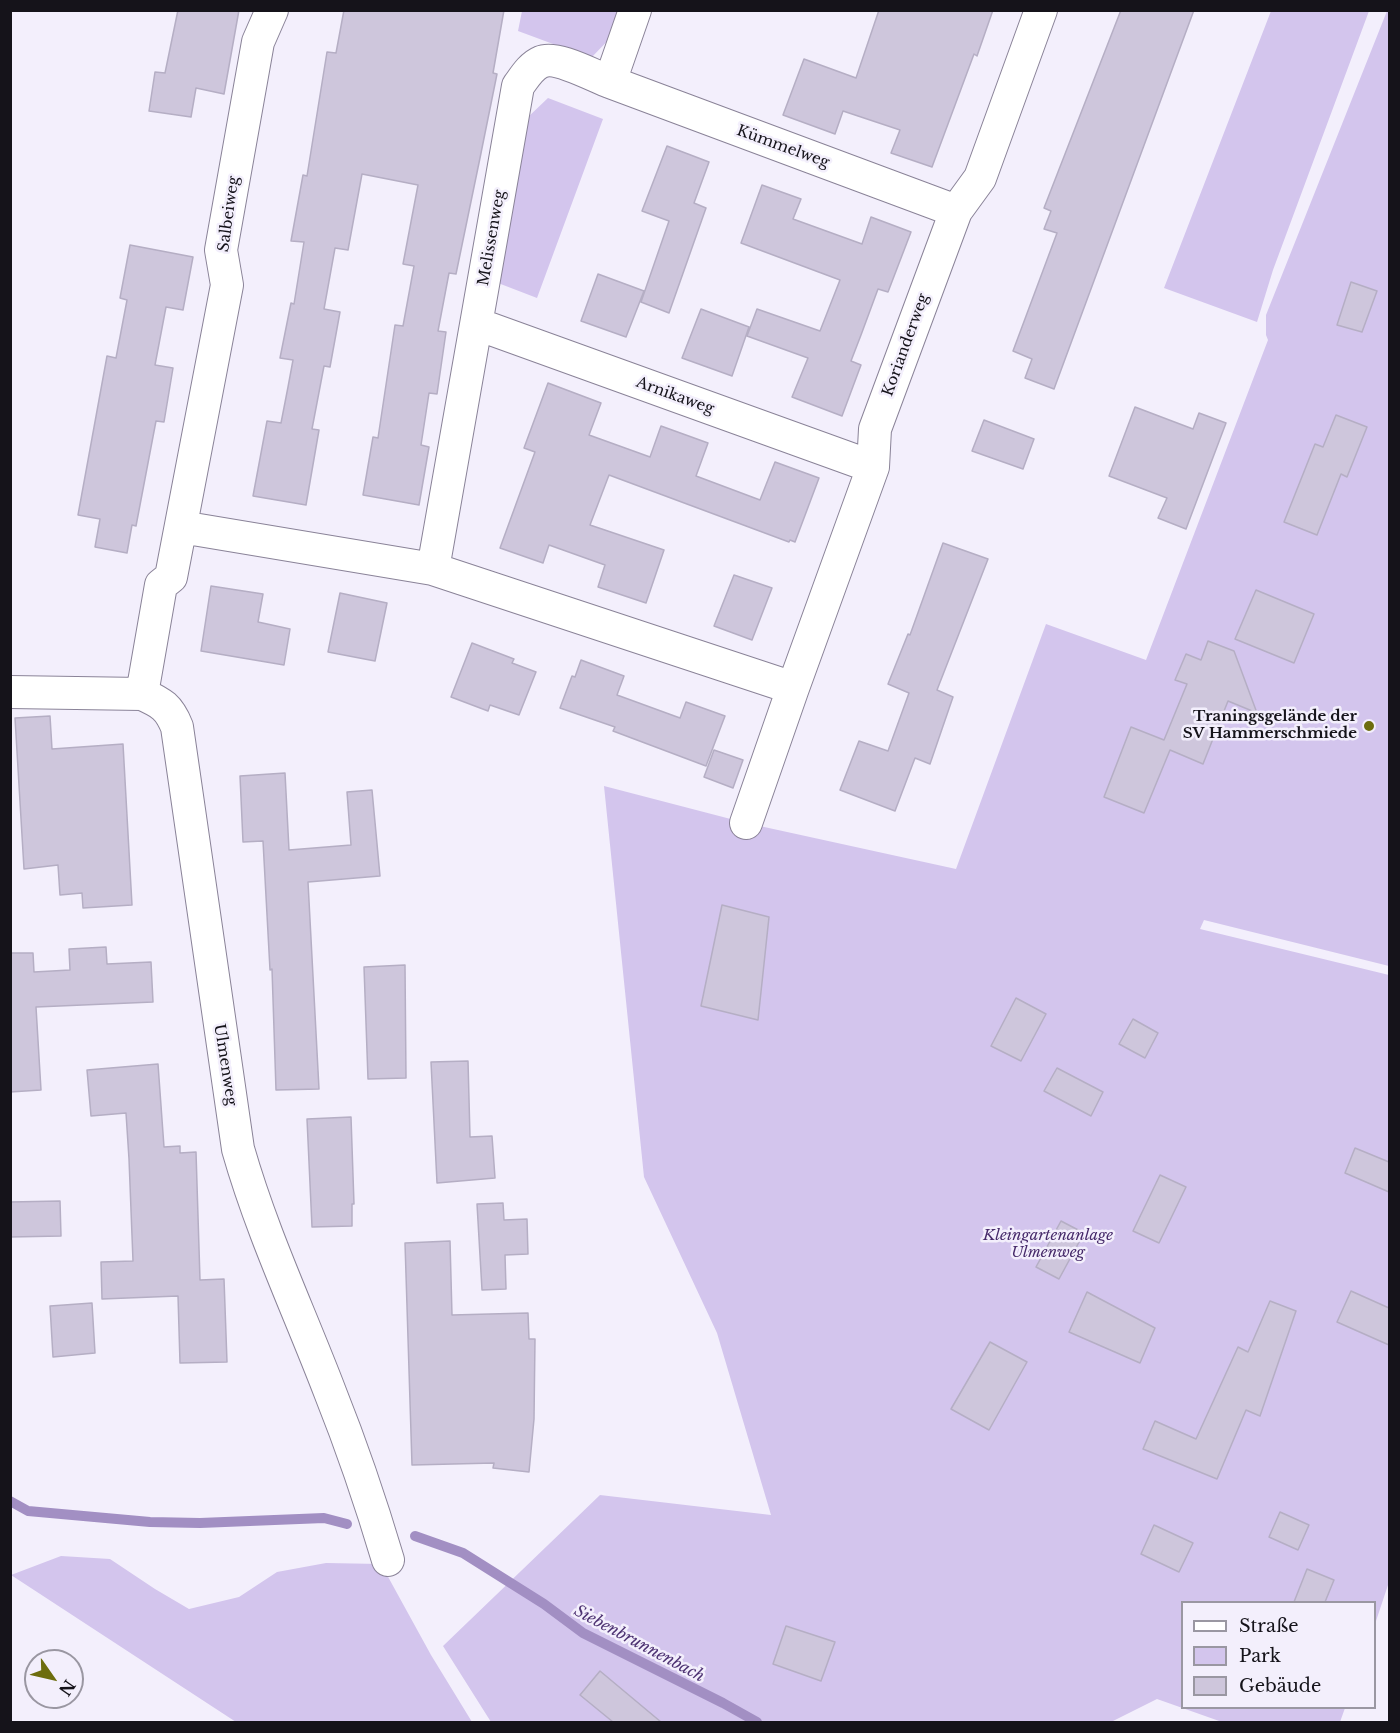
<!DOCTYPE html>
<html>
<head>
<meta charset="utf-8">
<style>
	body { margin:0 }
	#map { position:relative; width:1400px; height:1733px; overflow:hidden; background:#f3effc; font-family:"Libre Baskerville",serif }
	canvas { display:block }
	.frame { position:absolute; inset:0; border:12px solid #15131a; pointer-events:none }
	.legend { position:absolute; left:1181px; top:1601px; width:195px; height:108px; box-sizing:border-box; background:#f3effc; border:2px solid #9a97a2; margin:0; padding:8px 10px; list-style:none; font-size:18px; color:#15131a }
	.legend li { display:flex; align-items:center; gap:12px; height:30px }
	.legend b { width:30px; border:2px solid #9a97a2 }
	.north { position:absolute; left:24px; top:1649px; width:60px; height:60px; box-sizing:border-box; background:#f3effc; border:2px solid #9a97a2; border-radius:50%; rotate:124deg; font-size:16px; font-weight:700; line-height:24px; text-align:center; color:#15131a }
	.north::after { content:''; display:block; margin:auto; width:21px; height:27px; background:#6d6d0e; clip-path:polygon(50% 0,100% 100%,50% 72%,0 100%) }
</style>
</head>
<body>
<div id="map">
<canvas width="1400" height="1733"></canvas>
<div class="frame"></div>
<ul class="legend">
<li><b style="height:8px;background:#fff"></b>Straße</li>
<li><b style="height:16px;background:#d3c5ed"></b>Park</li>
<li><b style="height:16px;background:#cec6dc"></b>Gebäude</li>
</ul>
<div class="north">N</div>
</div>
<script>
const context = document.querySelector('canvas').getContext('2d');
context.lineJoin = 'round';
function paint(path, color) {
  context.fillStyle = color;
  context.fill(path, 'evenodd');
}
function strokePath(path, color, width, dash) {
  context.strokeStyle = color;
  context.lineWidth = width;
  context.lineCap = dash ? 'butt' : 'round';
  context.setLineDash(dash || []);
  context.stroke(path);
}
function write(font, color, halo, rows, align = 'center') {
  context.font = font + ' "Libre Baskerville",serif';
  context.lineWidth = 5;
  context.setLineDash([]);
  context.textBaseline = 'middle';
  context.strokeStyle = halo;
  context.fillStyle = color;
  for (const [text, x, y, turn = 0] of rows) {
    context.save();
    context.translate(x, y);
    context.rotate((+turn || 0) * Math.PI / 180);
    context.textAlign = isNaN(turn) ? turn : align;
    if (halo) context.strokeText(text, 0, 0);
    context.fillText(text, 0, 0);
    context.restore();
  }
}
paint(new Path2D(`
	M522,11H625L618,30L591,58L518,31Z
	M1271,11H1369L1273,270L1257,322L1164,288Z
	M1387,11H1389V966L1204,920L1200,929L1389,975V1582L1375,1624L1374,1602H1182V1708H1345L1340,1722H1222L1157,1699L1111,1722H491L443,1646L600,1495L771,1515L717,1333L644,1177L604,786L746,823L956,869L1046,624L1146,660L1268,340L1266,335V315Z
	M548,98L603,119L537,298L498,283L527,118Z
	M61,1556L110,1559L155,1589L189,1609L239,1597L277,1572L326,1563L381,1564L431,1655L472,1722H236L11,1575Z`), '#d3c5ed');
strokePath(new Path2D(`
	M10,1501L28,1511L150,1522L200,1523L324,1518L347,1524
	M415,1536L463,1553L544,1604L583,1633L723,1703L757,1722`), '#a28fc3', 10);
const building = new Path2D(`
	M178,10H239L224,94L196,88L191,117L149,111L155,72L165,73Z
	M344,10H504L493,73L497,74L480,158L456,274L449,273L438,331L446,332L437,394L429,393L421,445L429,447L419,505L363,495L373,437L378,438L395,325L403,326L414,266L403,264L418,185L362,174L348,250L335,248L324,309L340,312L330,367L324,366L312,429L319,430L306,505L253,496L267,421L281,423L288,387L293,360L280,358L291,303L294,304L304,242L291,241L303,175L307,176L327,52L336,53Z
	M879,10H993L977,56L974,54L932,167L891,153L900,130L843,111L835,134L783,115L804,59L856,78Z
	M1121,10H1194L1054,389L1025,378L1032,359L1013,351L1057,233L1044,229L1051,211L1044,208Z
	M667,146L709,162L694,203L706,208L669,313L641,302L669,221L642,211Z
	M762,185L801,199L793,219L862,244L871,217L911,232L888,292L878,289L861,335L851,361L861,365L842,416L792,397L808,358L747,336L757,309L820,331L840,280L741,243Z
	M130,245L193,257L183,310L166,307L155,365L173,368L164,422L156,421L136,526L132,525L127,553L95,547L100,519L78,515L107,356L116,358L127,300L120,298Z
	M598,274L644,291L626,337L581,321Z
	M1351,282L1377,291L1362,332L1337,325Z
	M701,309L749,327L732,376L682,358Z
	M548,383L601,403L589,435L650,457L661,426L708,443L696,476L760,500L775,462L819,478L795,542L790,540L789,542L609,475L590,525L664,550L646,603L598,587L605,565L549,545L543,563L500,548L535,452L524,448Z
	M1135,407L1193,429L1199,413L1226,423L1186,529L1158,518L1167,498L1109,476Z
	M1336,415L1367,427L1347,477L1341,474L1317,535L1284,522L1315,444L1323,447Z
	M984,420L1034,439L1023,469L972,451Z
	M943,543L988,559L937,690L953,697L930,764L915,758L895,811L840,790L859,741L888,751L909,693L888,684L908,634L910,635Z
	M734,575L772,588L752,640L714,626Z
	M211,586L263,594L258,622L290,629L284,665L201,651Z
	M1256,590L1314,614L1294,663L1235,639Z
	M340,593L387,603L375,661L328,652Z
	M1208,641L1234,651L1257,713L1228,701L1203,764L1170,750L1144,813L1104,797L1131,727L1164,740L1187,684L1175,680L1186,654L1201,660Z
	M472,643L514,659L512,663L536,672L519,715L490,705L488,711L451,697Z
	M581,660L624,676L617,695L680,718L686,702L725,716L706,766L613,731L615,727L560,708L572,676L575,677Z
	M50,716L52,749L123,744L132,905L83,908L82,893L60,895L58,865L24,869L15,718Z
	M714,750L743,760L733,788L704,777Z
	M285,773L289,850L351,845L347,792L372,790L380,876L308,882L319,1089L276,1090L272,969L270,970L263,841L243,842L240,776Z
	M722,905L769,917L758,1020L701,1006Z
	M106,947L107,964L151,962L153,1002L36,1007L41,1090L10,1092V953H33L34,972L70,970L69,949Z
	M405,965L406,1078L368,1079L364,967Z
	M1016,998L1046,1014L1021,1061L991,1046Z
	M1133,1019L1158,1033L1145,1058L1119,1044Z
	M468,1061L470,1137L492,1136L495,1178L437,1183L431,1062Z
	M158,1064L164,1147L180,1146V1153L196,1152L200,1280L224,1279L227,1362L180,1363L178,1296L102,1299L101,1262L133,1261L129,1159L126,1113L91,1116L87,1070Z
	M1057,1068L1103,1092L1091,1116L1044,1091Z
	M351,1117L354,1204H352V1226L312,1227L307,1119Z
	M1355,1148L1389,1162V1192L1345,1173Z
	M1160,1175L1186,1187L1159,1243L1133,1231Z
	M60,1201L61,1236L10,1237V1202Z
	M503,1203L504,1220L527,1219L528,1254L505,1255L506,1289L482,1290L477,1204Z
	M1061,1221L1084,1233L1059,1279L1036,1267Z
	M450,1241L452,1315L528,1313L529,1339H535L534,1419L529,1472L493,1468L494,1463L412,1465L405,1243Z
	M1351,1291L1389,1308V1345L1337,1322Z
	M1087,1292L1155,1328L1140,1363L1069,1332Z
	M1270,1301L1296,1311L1260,1416L1246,1410L1217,1479L1143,1449L1155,1421L1196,1439L1238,1347L1248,1352Z
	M92,1303L95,1353L53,1357L50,1306Z
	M990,1342L1027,1362L989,1430L951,1409Z
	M1280,1512L1309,1525L1298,1550L1269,1537Z
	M1154,1525L1193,1543L1179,1572L1141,1554Z
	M1307,1569L1334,1580L1325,1602H1294Z
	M786,1626L835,1642L821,1681L773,1664Z
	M600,1671L661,1722H613L580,1695Z`);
paint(building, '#cec6dc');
strokePath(building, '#b5aec4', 1.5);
const street = new Path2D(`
	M610,82L956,211
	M477,324L873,467
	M181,527L433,569L793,688L873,467L875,429L956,211L980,178L1041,10
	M433,569L518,86C524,78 531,66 541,62C556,55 594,76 610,82L635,10
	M10,692L142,694C162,703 169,707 177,727L238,1149C262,1233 299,1311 330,1392C352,1447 371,1503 388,1560
	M142,694L161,585L171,577L227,285L221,250L258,42L272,10
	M746,823L793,688`);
strokePath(street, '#8a8398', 34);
strokePath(street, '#fff', 32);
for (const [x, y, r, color] of [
	[1369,726,6,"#6d6d0e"]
]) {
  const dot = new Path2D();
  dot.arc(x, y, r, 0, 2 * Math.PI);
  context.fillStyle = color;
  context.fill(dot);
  strokePath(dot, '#f3effc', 2);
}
write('15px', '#15131a', '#f3effc', [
	["Kümmelweg",783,147,20],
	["Salbeiweg",229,214,-82],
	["Melissenweg",492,238,-80],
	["Korianderweg",906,345,-70],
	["Arnikaweg",675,396,20],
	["Ulmenweg",225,1065,81]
]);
write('bold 15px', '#15131a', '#f3effc', [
	["Traningsgelände der",1357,717],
	["SV Hammerschmiede",1357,734]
], 'right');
write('italic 15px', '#462a6a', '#f3effc', [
	["Kleingartenanlage",1048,1236],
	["Ulmenweg",1048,1253]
]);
write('italic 16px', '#4e3373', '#f3effc', [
	["Siebenbrunnenbach",639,1644,28]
]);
</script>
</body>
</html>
